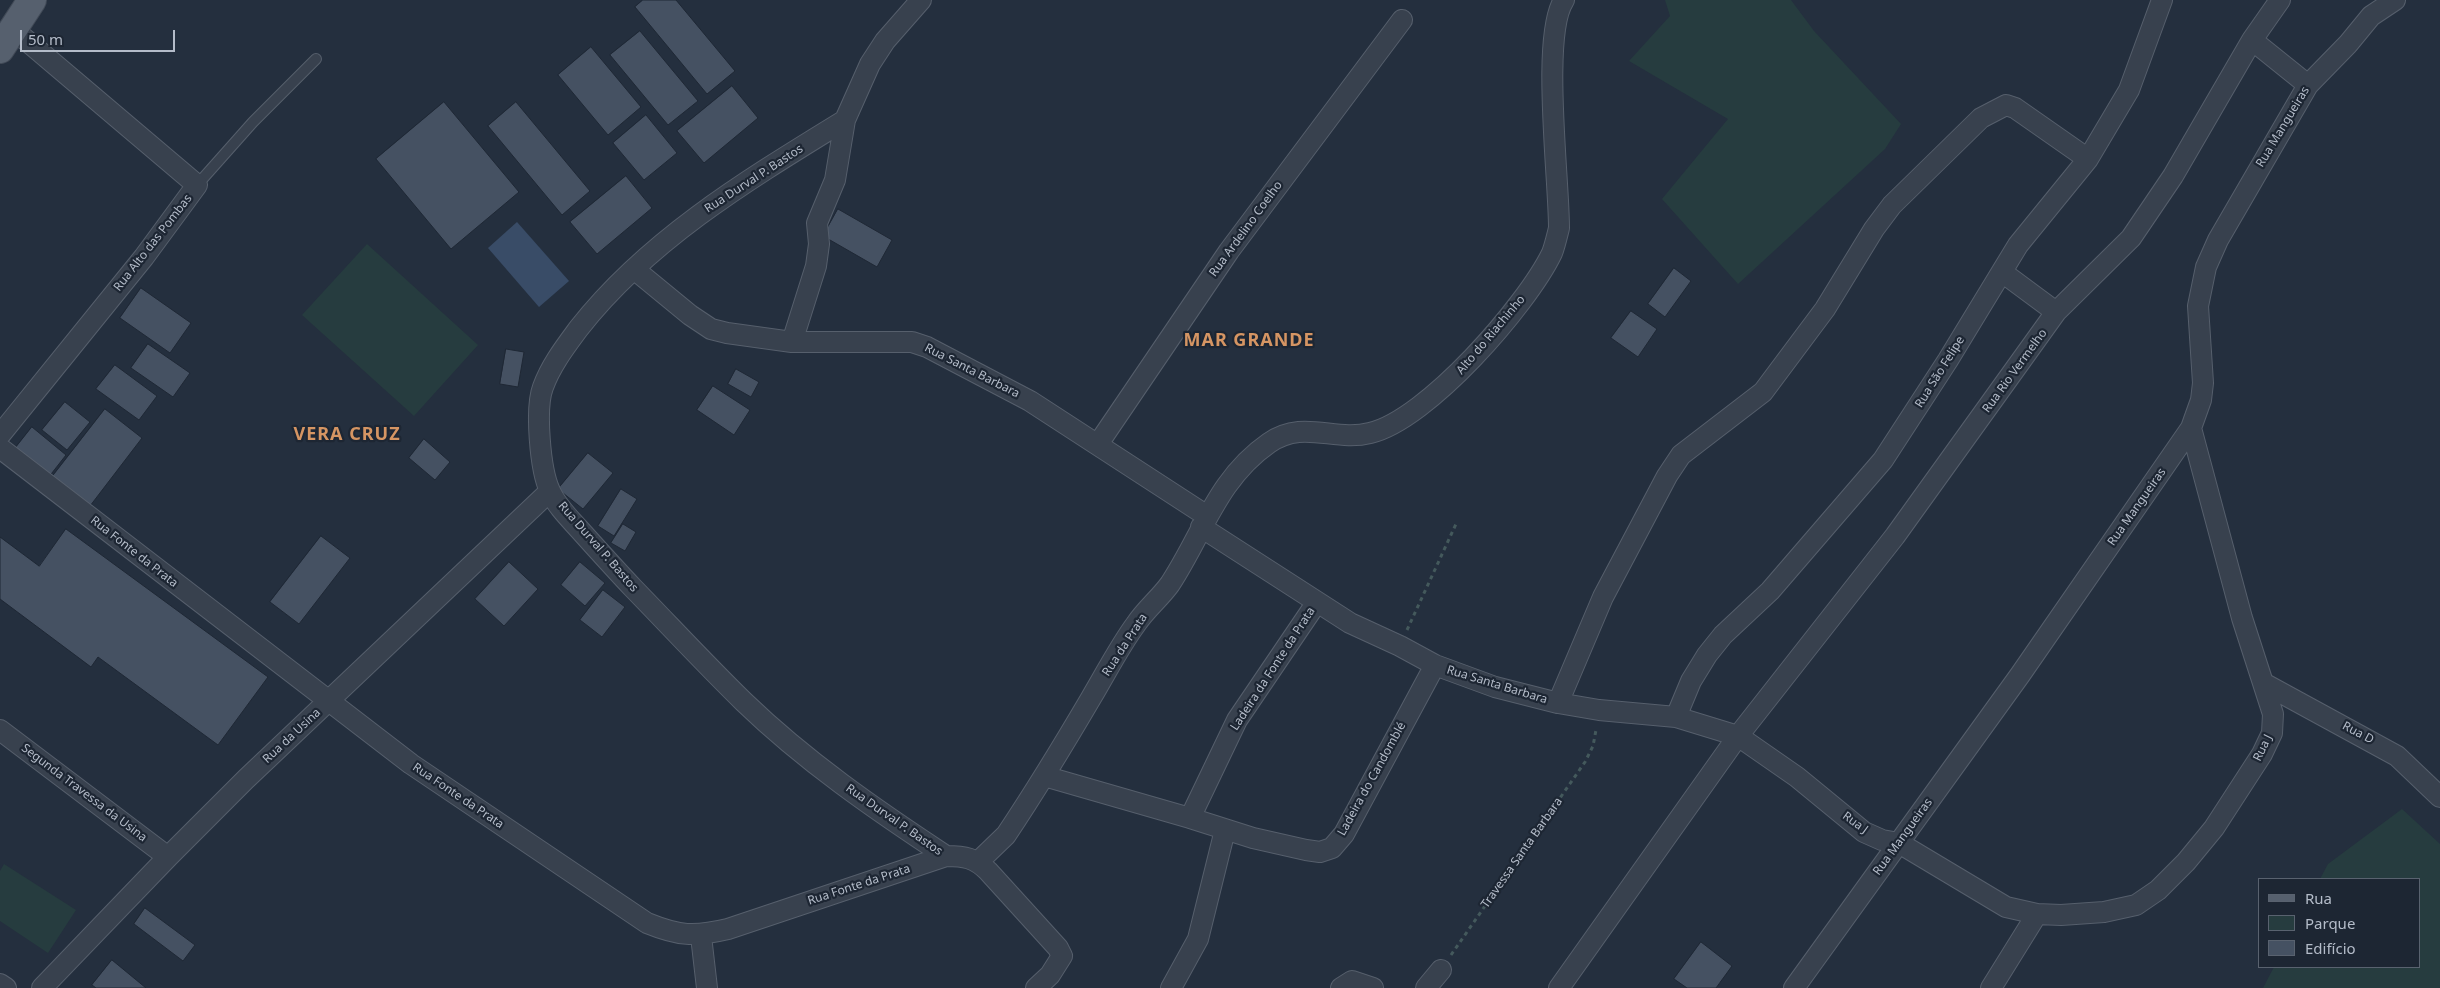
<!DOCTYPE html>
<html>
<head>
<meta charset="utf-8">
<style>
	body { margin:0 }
	#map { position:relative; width:2440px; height:988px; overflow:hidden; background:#242f3e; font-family:"Noto Sans",sans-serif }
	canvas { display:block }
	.legend { position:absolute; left:2258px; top:878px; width:162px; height:90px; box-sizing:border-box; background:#1d2633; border:1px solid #59626f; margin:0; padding:6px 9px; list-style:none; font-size:15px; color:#b4bcc9 }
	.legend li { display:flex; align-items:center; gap:10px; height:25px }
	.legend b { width:25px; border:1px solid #59626f }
	.scale { position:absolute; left:20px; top:30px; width:155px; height:22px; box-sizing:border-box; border:2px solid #b4bcc9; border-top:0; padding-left:6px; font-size:15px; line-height:18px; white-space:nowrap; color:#b4bcc9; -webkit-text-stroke:4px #1d2633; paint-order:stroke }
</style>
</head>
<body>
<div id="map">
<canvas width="2440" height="988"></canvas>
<ul class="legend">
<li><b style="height:6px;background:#56606e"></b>Rua</li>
<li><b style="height:14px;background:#263c3f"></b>Parque</li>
<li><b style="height:14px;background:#455162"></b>Edifício</li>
</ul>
<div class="scale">50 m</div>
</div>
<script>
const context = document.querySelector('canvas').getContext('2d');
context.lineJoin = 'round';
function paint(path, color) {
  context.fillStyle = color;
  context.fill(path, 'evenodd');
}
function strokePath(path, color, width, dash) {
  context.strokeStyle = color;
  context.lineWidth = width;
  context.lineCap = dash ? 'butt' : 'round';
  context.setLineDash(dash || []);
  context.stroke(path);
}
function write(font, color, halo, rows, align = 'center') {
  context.font = font + ' "Noto Sans",sans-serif';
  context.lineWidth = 4.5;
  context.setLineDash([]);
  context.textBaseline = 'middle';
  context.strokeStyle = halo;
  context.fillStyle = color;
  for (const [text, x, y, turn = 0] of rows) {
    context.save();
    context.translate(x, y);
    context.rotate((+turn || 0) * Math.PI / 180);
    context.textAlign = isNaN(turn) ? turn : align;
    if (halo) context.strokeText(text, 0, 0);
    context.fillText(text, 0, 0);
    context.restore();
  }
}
paint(new Path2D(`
	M1665,0H1791L1814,31L1901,124L1885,149L1738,284L1662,199L1728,119L1629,61L1670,16Z
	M367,244L478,345L414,416L302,315Z
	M2402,809L2440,844V988H2263L2274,967H2419V879H2320L2328,864Z
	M4,864L76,910L48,953L0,921V871Z`), '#263c3f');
paint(new Path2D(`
	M517,222L569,281L539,307L488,248Z`), '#394c67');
const building = new Path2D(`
	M643,0H676L735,71L707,94L635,7Z
	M640,31L698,101L668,125L610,55Z
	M591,47L641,107L608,135L558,75Z
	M732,86L758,118L704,163L677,131Z
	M444,102L519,192L451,249L376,159Z
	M516,102L590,191L562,215L488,126Z
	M646,115L677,153L644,180L613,143Z
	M626,176L652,208L597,254L570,222Z
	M838,209L892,240L877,267L823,236Z
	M1674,268L1691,281L1665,317L1648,304Z
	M141,288L191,323L170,353L120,318Z
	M1631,311L1657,329L1638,357L1611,338Z
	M148,344L190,373L173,397L131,368Z
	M506,349L524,352L518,387L500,384Z
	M115,365L157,396L139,420L96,389Z
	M736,369L759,382L751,397L728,384Z
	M713,386L750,410L734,435L697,410Z
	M65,402L90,422L67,450L42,430Z
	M105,409L142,438L90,506L52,477Z
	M32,427L66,455L48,478L13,451Z
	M424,439L450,462L435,480L409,458Z
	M588,453L613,473L583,509L558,489Z
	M621,489L637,499L614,536L598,526Z
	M623,524L636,532L625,551L611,543Z
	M66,529L268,677L218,745L98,657L91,667L0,599V537L39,566Z
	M321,536L350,558L299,624L270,602Z
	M509,562L538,589L504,626L475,599Z
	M580,562L605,583L585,606L561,585Z
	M603,590L625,607L602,637L580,620Z
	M145,908L195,945L183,961L134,924Z
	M1701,942L1732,966L1716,988H1687L1674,979Z
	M112,960L146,988H96L92,985Z`);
paint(building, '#455162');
strokePath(building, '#1f2835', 1);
const service = new Path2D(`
	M197,185L253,122L316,59`);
const minor = new Path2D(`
	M2252,40L2308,85
	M845,120C749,179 649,239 579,328C565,347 551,365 543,387C535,408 540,470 550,491C556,505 569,518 579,529C597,549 615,569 633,588C670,626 706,665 744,702C805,761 876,810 946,856
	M634,269L690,315L711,329L727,333L792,342H912L927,347L1030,401L1207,516
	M2002,272L2056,312
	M792,342L816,266L819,244L817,223L835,180L845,120L870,64L885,41L921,0
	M0,435L144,257L197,185L13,29
	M1098,444L1229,251L1402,20
	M0,448L411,764L647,923C679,936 694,937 728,929L946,856C965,856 975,858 988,871L1058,948L1062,956L1050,975L1036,988
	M1201,527L1350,623L1400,646L1435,665L1495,687L1558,703L1599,710L1676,717L1738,736L1797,777L1864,832L1882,840L1899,843L2006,907L2037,914L2061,915L2104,912L2136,905L2158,890L2186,862L2214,828L2262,754L2272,733L2273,714L2242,618L2191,428
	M2265,684L2397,756L2440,797
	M1558,703L1603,597L1667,476L1681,455L1763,392L1825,309L1874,229L1892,205L1981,118L2006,105L2015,108L2088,159
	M1676,717L1691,681L1707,655L1723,635L1770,591L1883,460L1948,360L2018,245L2088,159L2129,90L2162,0
	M0,730L168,857
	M1044,776L1190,818L1253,838L1306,850L1320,852L1332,848L1344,834L1435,665
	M1190,818L1237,720L1317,602
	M978,862L1006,835C1036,790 1064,744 1091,698C1106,673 1119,647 1136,624C1146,609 1160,598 1170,584C1203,534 1217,479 1269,443C1303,419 1334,442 1370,433C1427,420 1527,305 1552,253C1555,245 1557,236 1559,228C1559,178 1541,35 1564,0
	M701,936L707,988
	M0,984L6,988
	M42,988L168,857L246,779L550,491
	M1171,988L1198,939L1225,830
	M1341,988L1352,981L1373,988
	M1426,988L1441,970
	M1559,988L1738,736L1895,536L2056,312L2131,238L2173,176L2252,40L2280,0
	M1794,988L2020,675L2191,428L2201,400L2203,383L2198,306L2206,267L2218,240L2308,85L2348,44L2371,16L2395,0
	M1991,988L2037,914`);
const primary = new Path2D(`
	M0,49L32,0`);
strokePath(service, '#565f6c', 12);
strokePath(minor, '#565f6c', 22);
strokePath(primary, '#414a57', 30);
strokePath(new Path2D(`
	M1407,630L1456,524
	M1451,955L1585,762L1593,746L1596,730`), '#44595c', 3, [4, 4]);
strokePath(service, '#38414e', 10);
strokePath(minor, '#38414e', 20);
strokePath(primary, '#56606e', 28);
write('12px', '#b4bcc9', '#1d2633', [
	["Rua Mangueiras",2283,127,-59],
	["Rua Durval P. Bastos",754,179,-33],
	["Rua Ardelino Coelho",1246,229,-54],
	["Rua Alto das Pombas",153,243,-52],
	["Alto do Riachinho",1491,335,-50],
	["Rua Santa Barbara",972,371,27],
	["Rua Rio Vermelho",2015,371,-54],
	["Rua São Felipe",1940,372,-58],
	["Rua Mangueiras",2137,507,-55],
	["Rua Durval P. Bastos",598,547,49],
	["Rua Fonte da Prata",134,552,38],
	["Rua da Prata",1125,645,-57],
	["Ladeira da Fonte da Prata",1273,669,-57],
	["Rua Santa Barbara",1497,685,17],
	["Rua D",2358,733,28],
	["Rua da Usina",292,736,-43],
	["Rua J",2263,748,-64],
	["Ladeira do Candomblé",1372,779,-61],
	["Segunda Travessa da Usina",84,793,37],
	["Rua Fonte da Prata",458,796,34],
	["Rua Durval P. Bastos",894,820,35],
	["Rua J",1855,823,36],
	["Rua Mangueiras",1903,837,-54],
	["Travessa Santa Barbara",1522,853,-55],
	["Rua Fonte da Prata",859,885,-18]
]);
context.letterSpacing = '1px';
write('bold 18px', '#d59563', '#1d2633', [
	["MAR GRANDE",1249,341],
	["VERA CRUZ",347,435]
]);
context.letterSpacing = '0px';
</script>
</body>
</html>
